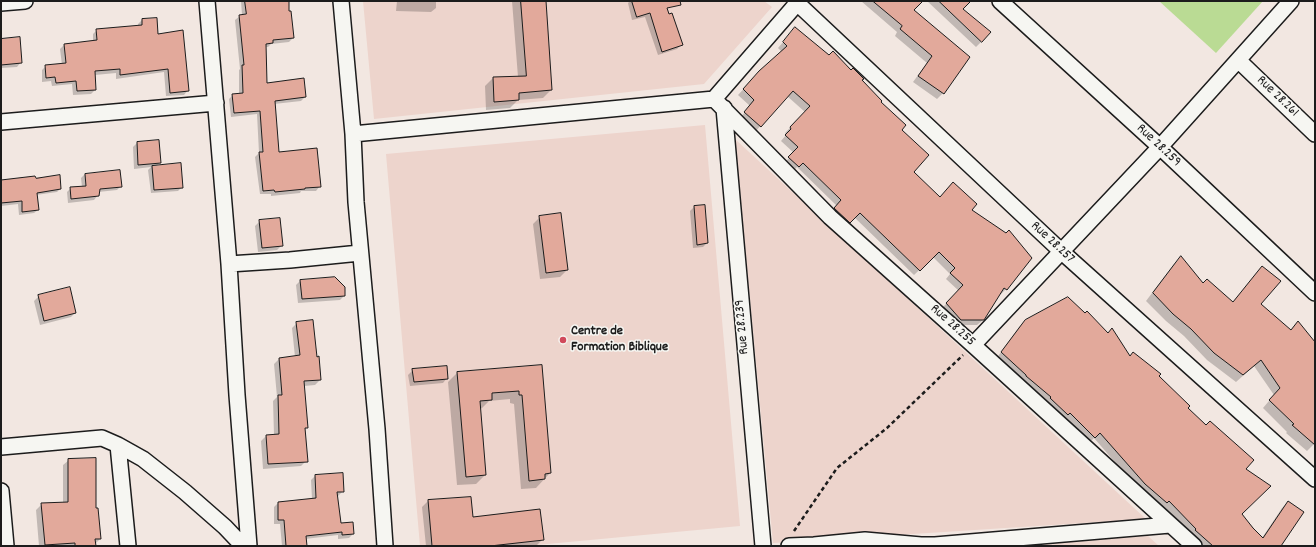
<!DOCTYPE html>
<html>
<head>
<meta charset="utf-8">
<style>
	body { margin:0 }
	#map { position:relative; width:1316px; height:547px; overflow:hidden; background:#f2e7e1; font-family:Dekko,sans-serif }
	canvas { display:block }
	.frame { position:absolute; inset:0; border:2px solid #1c1c1c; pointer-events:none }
</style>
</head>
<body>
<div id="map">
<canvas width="1316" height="547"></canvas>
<div class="frame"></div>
</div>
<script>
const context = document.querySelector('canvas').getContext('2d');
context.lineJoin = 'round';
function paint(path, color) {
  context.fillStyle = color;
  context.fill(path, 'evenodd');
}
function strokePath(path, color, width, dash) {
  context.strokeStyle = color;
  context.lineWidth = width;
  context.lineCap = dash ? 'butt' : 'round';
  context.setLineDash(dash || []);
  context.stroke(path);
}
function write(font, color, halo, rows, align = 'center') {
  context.font = font + ' Dekko,sans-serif';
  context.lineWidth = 3;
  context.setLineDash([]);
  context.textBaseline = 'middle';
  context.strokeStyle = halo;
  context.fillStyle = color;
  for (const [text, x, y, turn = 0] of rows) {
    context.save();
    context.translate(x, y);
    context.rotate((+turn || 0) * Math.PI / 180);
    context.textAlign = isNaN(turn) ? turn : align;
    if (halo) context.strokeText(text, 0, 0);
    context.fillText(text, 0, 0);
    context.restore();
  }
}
paint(new Path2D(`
	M363,1H764L772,7L704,84L374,119Z
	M705,125L740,526L526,546H420L386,154Z
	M735,139L1146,519L773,543Z
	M1148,536L1159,546H1011Z`), '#edd4cc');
paint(new Path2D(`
	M1159,1H1263L1216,53Z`), '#badb94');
paint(new Path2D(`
	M241,1H288L289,12H291L293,38L289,42L271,44L268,47H265L266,84L305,97L301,101L274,104L278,153L320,186L316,191H301L300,193L271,196V194H260L255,157L259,153L257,114L231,117L229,99L233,95L239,94V70L240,69L235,20L240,16L242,15Z
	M397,1H436V8L431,12L396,11Z
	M512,1H545L551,90L543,98L518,100L510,108L486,110L485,86L493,78L518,77Z
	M630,1H664L668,15L681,45L677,49L658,55L645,17L632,20L628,3Z
	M861,1H922L913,10L969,58L943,93L937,99L913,82L927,63L895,36L897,32Z
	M927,1H969L962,9L982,41L976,47Z
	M156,19L157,35L188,90L184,95L166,96L164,72L116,79V73L95,75V90L91,94L73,95L72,84L52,86L51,81L42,82V70L46,66L62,65L60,49L64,45L93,42V34L97,30L138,26V24L142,20Z
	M790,34L861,80L880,102L900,131L913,172L940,198L971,210L1006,289L1001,294L999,293L983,320L977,325H955L941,309L959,291L946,279L950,274L933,257L914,275L854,217L844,227L830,214L837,206L797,167L793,172L784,163L794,153L781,141L786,135L785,133L805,112L787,96L755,132L740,118L750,106L738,95L754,78L782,52L778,48Z
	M1,40L21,62L17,67L1,68Z
	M137,143L160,163L156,166L182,187L178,191L151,193L148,170L151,167L134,169L133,147Z
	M85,174L121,186L117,190L98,192V195L94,200L68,203L67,192L71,188L82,187L81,178Z
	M35,179L60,189L57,192L36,195L38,210L34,213L19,215L18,204L1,206V181Z
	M694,207L707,243L703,247L693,248L690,211Z
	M540,217L567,270L560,277L540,279L533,224Z
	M260,221L282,245L277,250L258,252L255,226Z
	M1181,257L1202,285L1232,303L1262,267L1259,305L1290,331L1298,322L1315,344V443L1307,451L1286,433L1287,432L1263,408L1274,395L1254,366L1236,382L1207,360L1184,336L1166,321L1146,301L1174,264Z
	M300,281L344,296L340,300L298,303L296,285Z
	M39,296L75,313L71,317L40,325L34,301Z
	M1026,321L1129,358L1157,376L1244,469L1241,514L1262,538L1282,508L1288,502L1280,546H1201L1163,506L1161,508L1139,490L1094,438L1089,443L996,359L1019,327Z
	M297,323L320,380L315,385L304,386L307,427L304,431L306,461L301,466L263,469L261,441L266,436L274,435L273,401L277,397L274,364L279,359L295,357L292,328Z
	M541,366L550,473L536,488L521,489L514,404L510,403V399L489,401L482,408L480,409L485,475L476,484L457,485L448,382L457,373Z
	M413,370L447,378L443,383L410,386L408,375Z
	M69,460L95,509L100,539L95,544V546H39L36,510L42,504L63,503V465Z
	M342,474L343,491L338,496H337L340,524L353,534L349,538L338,539V535L305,539L306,546H282L280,524H274V507L278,503L312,499L311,480L315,476Z
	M428,501L472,518L543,539L537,545L531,546H426L422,507Z`), '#0003');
const building = new Path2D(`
	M245,1H289V11H291L294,38L273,40V43L266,44L267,83L304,78L306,97L275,101L279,152L317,148L321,187L305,188V189L275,192L274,190L263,191L259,152H263L260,111L234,113L232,94L243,93L242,65H244L239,15L246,14Z
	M521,1H546L552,90L519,93V100L494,102L493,77L526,76Z
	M632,1H680L681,5L667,8L669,14L672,13L683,45L662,52L650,13L637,17Z
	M873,1H923L914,10L970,57L944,94L918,76L932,56L900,29L902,26Z
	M939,1H971L963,9L991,32L982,42Z
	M157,18L158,34L183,30L189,91L170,93L168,69L120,75V69L95,71L96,90L77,91L76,81L56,83L55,77L46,78L45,65L66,63L64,44L97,40L96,29L142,25V19Z
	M795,27L829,55L833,51L851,70L853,68L864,79L862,80L882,101L881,102L906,125L902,130L929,155L914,172L940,197L953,182L977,204L972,210L1006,233L1009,230L1032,258L1007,290L1004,288L984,320H961L946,303L963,285L950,273L955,268L939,252L920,271L860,213L850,223L834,208L841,200L803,163L799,167L788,157L798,147L785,135L791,129L790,127L810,106L793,91L761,127L744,112L754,100L743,89L759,71L787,46L783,42Z
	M20,37L22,63L1,65V39Z
	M159,140L161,163L138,165L137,142Z
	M181,163L183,188L154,190L152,166Z
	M120,170L122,187L100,189L99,196L71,199L70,187L86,186L85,174Z
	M60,175L61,189L37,193L39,210L22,212V201L1,203V180L35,176L36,178Z
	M705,205L708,243L697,245L694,206Z
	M561,213L568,270L546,273L539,216Z
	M280,218L283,246L262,248L259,220Z
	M1181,256L1203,283L1207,279L1233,302L1262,266L1281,281L1261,304L1291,330L1298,321L1315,342V445L1292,425L1294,424L1269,400L1280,388L1261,360L1243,375L1214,353L1191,329L1173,314L1153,293Z
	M335,277L345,287V296L302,299L300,280Z
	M70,287L76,313L44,321L38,295Z
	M1068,297L1085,313L1087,311L1108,333L1112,328L1130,356L1133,352L1161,374L1159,376L1190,406L1188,408L1206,425L1210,421L1254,460L1246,469L1271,486L1242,514L1253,528L1263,538L1288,501L1304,512L1281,546H1213L1195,530L1196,529L1169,501L1167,503L1145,484L1100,433L1095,438L1070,413L1068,415L1050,398L1051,397L1026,376V375L1001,352L1025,320Z
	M313,320L317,357L319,356L321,380L304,381L308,428H305L308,462L268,464L266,435L279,434L278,395H282L279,358L300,355L296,322Z
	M542,365L551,473L545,474V479L529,481L522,395H519V391L492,393V400L480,401L486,475L466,477L457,372Z
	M447,366L448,379L414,382L412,369Z
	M96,458V508H98L101,539H95L96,546H75V543L45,545L41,503L68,502V459Z
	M343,473L344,492H337L341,523L353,522L354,534L342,535V532L306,536L307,546H286L284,520H278V502L316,498L315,475Z
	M471,497L473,517L540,509L544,540L490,546H432L428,500Z`);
paint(building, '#e2a99b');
strokePath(building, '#1c1c1c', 1);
const minor = new Path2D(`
	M207,1L229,264L237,395L249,546
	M341,1L353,134L356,202L377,429L385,546
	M795,1L1062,252L1315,479
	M1000,1L1160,147L1315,293
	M1,3L25,1
	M1238,60L1315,134
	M714,99L830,217L973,345L1194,546
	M724,108L763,546
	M1,122L216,103
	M353,134L714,99L799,1
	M229,264L290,260L360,253
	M973,345L1160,147L1291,1
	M118,445L128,546
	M1,447L102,438L118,445L143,459L185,492L225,527L243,546
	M1,491L6,546
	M789,546L814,545L865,540L921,545H935L1170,525`);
strokePath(minor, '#1c1c1c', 18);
strokePath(new Path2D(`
	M794,531L837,468L887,428L963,355`), '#1c1c1c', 2.5, [4, 3]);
strokePath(minor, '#f6f6f2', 15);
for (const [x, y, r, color] of [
	[563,340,4,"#d1495b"]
]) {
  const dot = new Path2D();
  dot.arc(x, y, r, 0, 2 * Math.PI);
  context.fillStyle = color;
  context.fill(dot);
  strokePath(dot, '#f6f6f2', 1.5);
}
write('14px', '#1c1c1c', '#f6f6f2', [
	["Rue 28.261",1277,97,44],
	["Rue 28.259",1158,146,43],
	["Rue 28.257",1052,243,43],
	["Rue 28.255",952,326,42],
	["Rue 28.239",743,327,-95]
]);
write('bold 14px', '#1c1c1c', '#f6f6f2', [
	["Centre de",571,332],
	["Formation Biblique",571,348]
], 'left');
</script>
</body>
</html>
